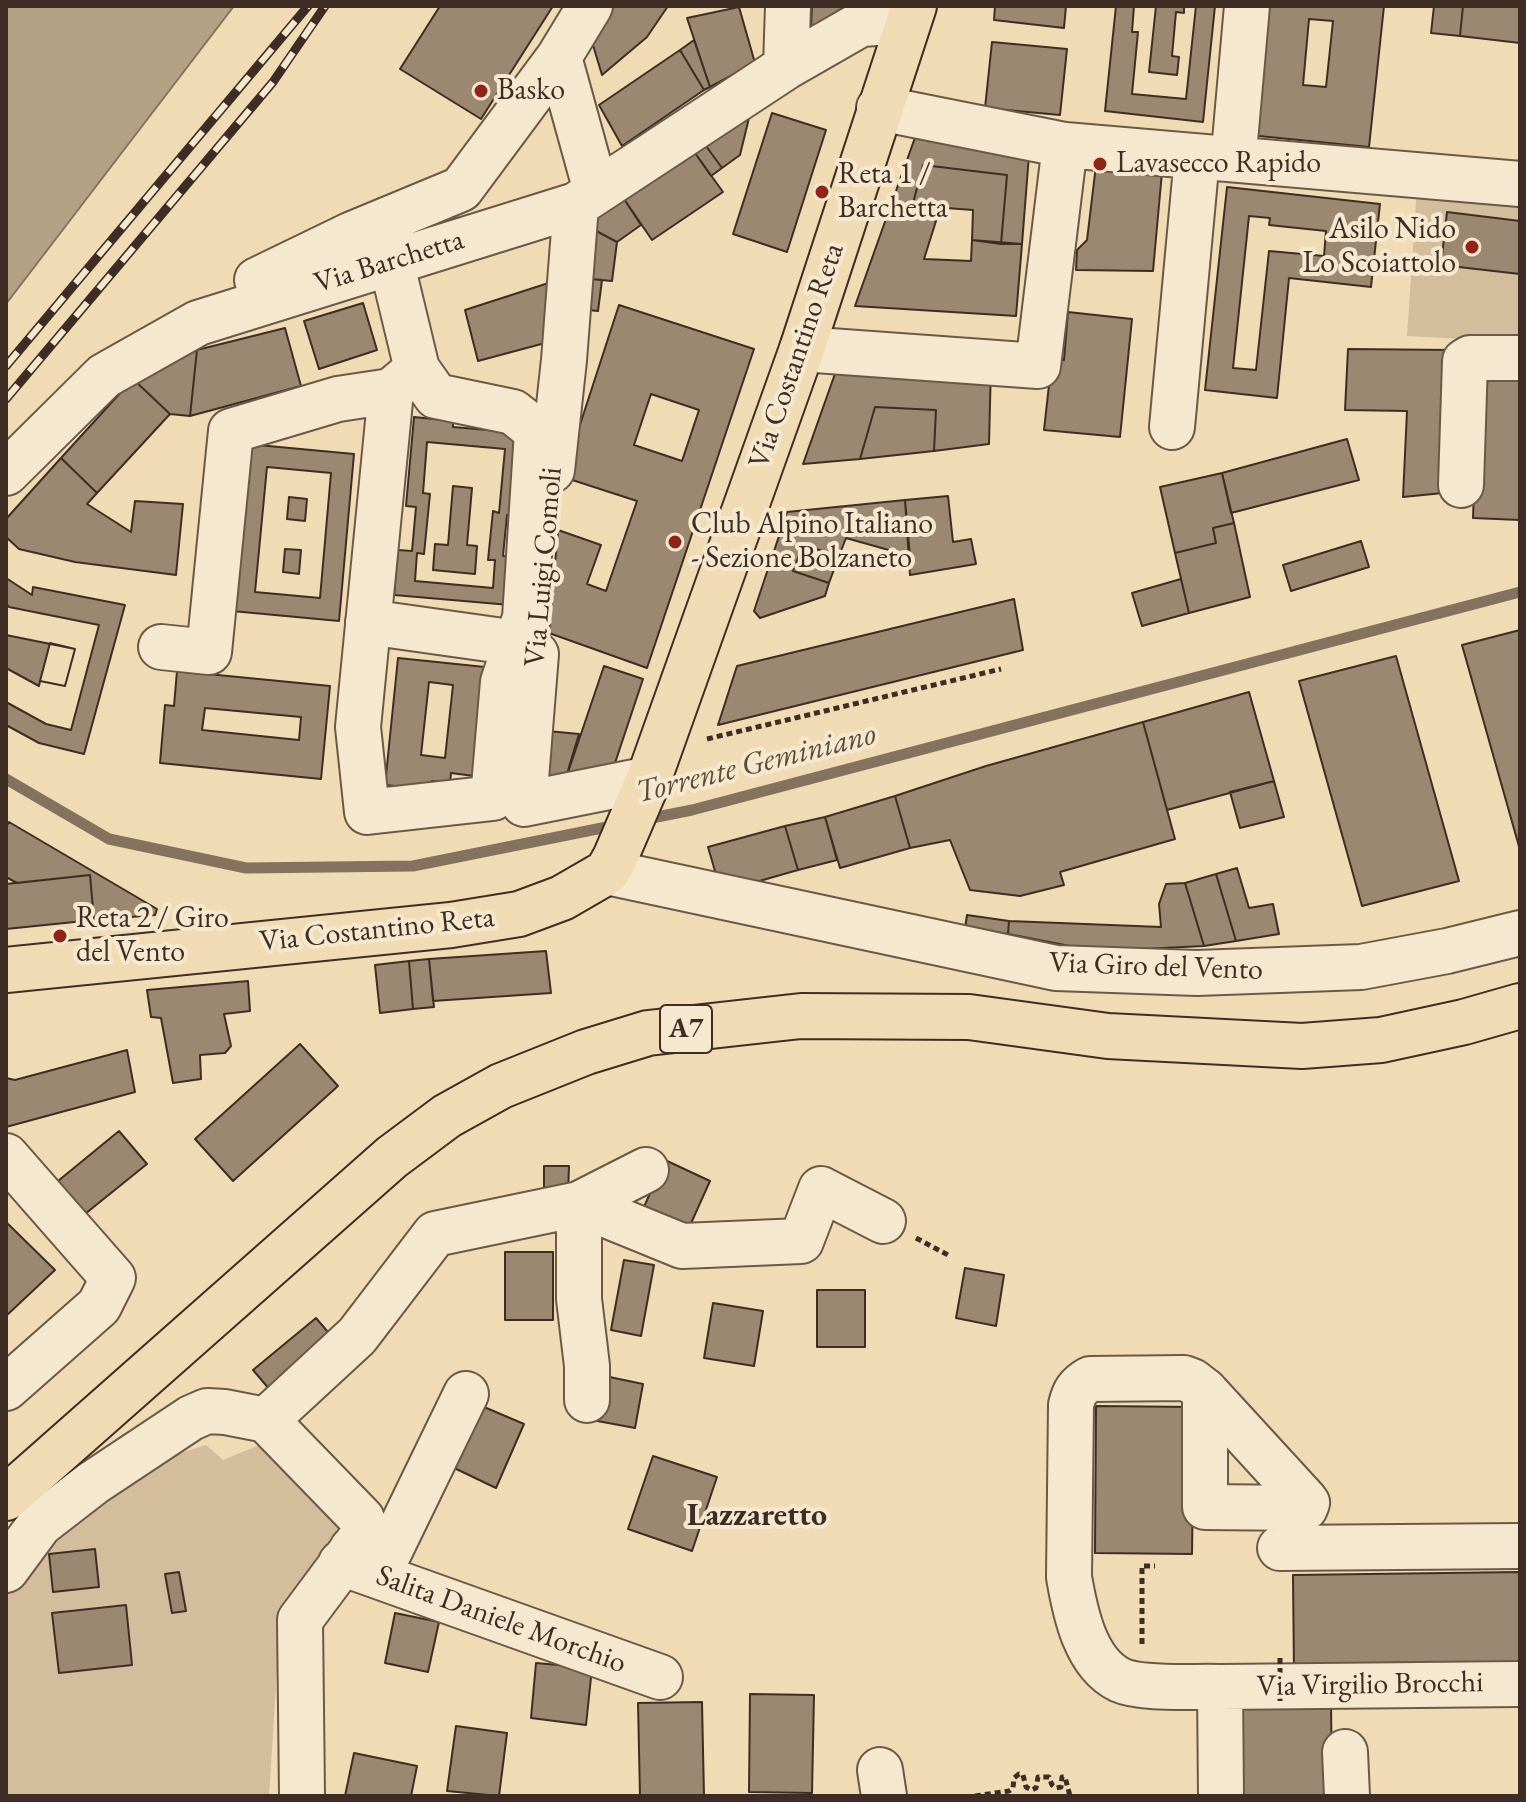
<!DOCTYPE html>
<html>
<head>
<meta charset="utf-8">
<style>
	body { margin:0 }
	#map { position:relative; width:1526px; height:1802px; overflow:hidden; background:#f1dbb5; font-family:"EB Garamond",serif }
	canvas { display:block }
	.frame { position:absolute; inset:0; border:8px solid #3f2d25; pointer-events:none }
</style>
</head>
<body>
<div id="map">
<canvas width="1526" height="1802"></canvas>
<div class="frame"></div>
</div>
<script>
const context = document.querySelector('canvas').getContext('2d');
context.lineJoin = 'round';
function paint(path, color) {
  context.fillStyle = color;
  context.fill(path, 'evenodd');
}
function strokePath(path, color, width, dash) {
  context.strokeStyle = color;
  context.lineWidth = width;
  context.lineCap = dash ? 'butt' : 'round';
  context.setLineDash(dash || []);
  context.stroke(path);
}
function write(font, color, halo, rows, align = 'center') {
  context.font = font + ' "EB Garamond",serif';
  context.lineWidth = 8;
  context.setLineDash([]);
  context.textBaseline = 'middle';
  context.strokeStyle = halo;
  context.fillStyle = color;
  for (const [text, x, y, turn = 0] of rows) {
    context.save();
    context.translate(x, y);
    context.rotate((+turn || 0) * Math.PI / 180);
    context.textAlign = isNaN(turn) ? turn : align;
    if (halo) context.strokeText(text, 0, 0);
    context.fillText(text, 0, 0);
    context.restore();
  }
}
paint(new Path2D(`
	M1417,187L1520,195V342L1407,336Z
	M264,1443L354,1522L283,1626L278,1655L269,1796H6V1587L45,1540L177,1454L206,1445L223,1460Z`), '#d3bd9d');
const water = new Path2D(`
	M6,6H234L6,304Z`);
paint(water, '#b4a084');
strokePath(water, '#85725e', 2);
strokePath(new Path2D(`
	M6,779L109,839L246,868L413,866L617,825
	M642,820L692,810L1520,592`), '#85725e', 11);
const building = new Path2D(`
	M440,6H553L481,119L400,69Z
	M614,6H668L647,37L602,75L592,42Z
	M812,6H846L811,29Z
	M995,6H1066L1064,28L994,20Z
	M1116,6H1215L1203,122L1105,111Z
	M1134,6H1196L1186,99L1132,94L1138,32H1132Z
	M1156,6H1184V13L1176,12L1172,56L1179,57L1177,75L1149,72Z
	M1262,6H1384L1369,147L1249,135ZM1309,19L1333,21L1326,87L1303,85Z
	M1434,6H1463L1460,36L1431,33Z
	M1463,6H1520V43L1460,36Z
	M739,7L755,63L710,87L687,18Z
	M694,40L710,87L704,90L680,50Z
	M992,42L1067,49L1060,115L985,108Z
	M680,50L704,90L622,146L599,105Z
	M772,113L826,130L787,252L733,234Z
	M749,118L740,155L722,168L706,146Z
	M917,132L1029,155L1022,244H1001L1007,175L923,165L911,211L892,202Z
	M706,146L722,168L711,176L695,153Z
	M695,153L723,192L652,240L624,199Z
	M1097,157L1163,161L1153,271L1076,270L1077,250L1087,240Z
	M923,165L1007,175L1001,244L972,240L973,210L946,208L936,221L911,211Z
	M1227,187L1380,204L1371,287L1289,278L1277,398L1205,390Z
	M624,199L641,225L617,242L585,225Z
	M892,202L936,221L924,259L971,261L972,240L1022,244L1016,316L855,306Z
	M1447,212L1520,221V274L1441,265Z
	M1249,216L1270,218L1269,225L1326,231L1324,256L1269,251L1256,370L1233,368Z
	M585,225L617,242L612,281L580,278Z
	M564,278L560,339L478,361L465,310Z
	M580,278L602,280L598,311L578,309Z
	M363,303L377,350L319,369L304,321Z
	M619,305L754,349L647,668L549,633L558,530L601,545L587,584L606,591L637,501L563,477ZM651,394L699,410L682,461L634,445Z
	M1068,312L1132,319L1120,437L1044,430L1052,358L1064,360Z
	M285,328L301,386L190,416L197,350Z
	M1348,349L1452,350L1443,493L1403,497L1407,411L1345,410Z
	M197,350L190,416L170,414L133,379L172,357Z
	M842,354L991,365L989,444L934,451L936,410L875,407L860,459L803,464Z
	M1478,369L1520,370V520L1473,518Z
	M133,379L170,414L97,493L61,458Z
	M875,407L936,410L934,451L860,459Z
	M414,417L453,421V427L523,433L515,516L507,515L503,556L514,557L510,605L394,595L398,550L412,551L416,507L406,506Z
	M1347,439L1359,480L1231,513L1222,473Z
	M427,442L505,449L499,513L493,511L488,560H495L493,588L415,581L417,553L424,554L430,494L423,493Z
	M247,444L354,454L339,621L232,611Z
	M61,458L97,493L87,504L131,532L135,501L183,504L176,575L75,562L19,549L6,537V519Z
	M267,467L331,473L320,598L255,592Z
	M1222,473L1234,523L1213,528L1216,543L1175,553L1160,487Z
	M453,486L472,488L467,545L477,546L475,574L433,570L435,544L448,545Z
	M948,496L953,542L971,539L976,564L910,575L905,500Z
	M289,497L307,499L305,521L287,519Z
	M905,500L910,556L846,538L839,556L803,545L793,571L829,583L825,596L760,618L754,611L787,512Z
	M1234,523L1250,597L1189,613L1175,553L1216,543L1213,528Z
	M1361,541L1369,567L1291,591L1283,565Z
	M803,545L839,556L829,583L793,571Z
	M285,549L301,550L299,574L283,572Z
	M6,578L32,595L33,587L125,605L84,754L39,743L6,725V668L39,686L40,681L65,686L75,649L6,635Z
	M1181,579L1189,613L1142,626L1132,593Z
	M1014,599L1023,650L718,725L737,666Z
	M6,603L9,607L99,625L71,730L46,724L6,702Z
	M1520,630V850L1462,645Z
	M50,643L75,649L65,686L40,681Z
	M1396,656L1459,881L1362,906L1299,681Z
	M398,658L485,667L474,776L451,773L450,782L432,781L431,790L385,785Z
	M604,666L643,679L610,778L563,787Z
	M177,671L330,686L321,779L160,763L165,705L174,706Z
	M429,682L453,685L445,758L421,755Z
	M1249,692L1274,781L1167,810L1143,722Z
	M205,708L301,717L299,740L202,730Z
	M1143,722L1175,839L1060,872L1064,885L1020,896L970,890L950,840L910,848L895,796L986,766Z
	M537,730L579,734L563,787L531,794Z
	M1274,781L1284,817L1240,828L1230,792Z
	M895,796L910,848L840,868L825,817Z
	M825,817L837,860L798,870L785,826Z
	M9,822L157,909L155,915L94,920L90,875L17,883L6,877V827Z
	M785,826L798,870L756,882L717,878L708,847Z
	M1237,868L1249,908L1273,904L1279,934L1236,941L1216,874Z
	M1216,874L1236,941L1204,946L1185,883Z
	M90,875L94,920L6,929V884Z
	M1185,883L1204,946L1121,950L1080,948L1008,934L1009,921L1161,927L1159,904L1166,884Z
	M967,915L1009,921L1008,934L965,928Z
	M546,951L551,993L433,1001L429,959Z
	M429,959L434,1007L413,1009L409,961Z
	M409,961L413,1009L380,1013L375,965Z
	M248,981L250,1011L224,1014L231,1046L225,1053L200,1055L201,1079L173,1083L161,1018L151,1017L147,990Z
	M300,1044L338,1086L233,1181L195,1139Z
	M127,1050L135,1092L6,1127V1078L15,1080Z
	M119,1131L147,1164L85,1214L58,1181Z
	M665,1160L710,1181L688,1230L643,1209Z
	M544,1166H569L568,1194H544Z
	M6,1222L55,1270L6,1316Z
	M505,1252H553V1320H505Z
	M624,1260L654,1265L641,1336L611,1330Z
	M965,1268L1004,1275L996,1326L956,1318Z
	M817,1290H865V1347H817Z
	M713,1303L763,1311L754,1366L704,1358Z
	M316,1318L339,1345L276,1397L253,1370Z
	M600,1375L643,1384L635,1428L592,1420Z
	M477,1404L524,1424L496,1488L450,1466Z
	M1096,1406L1194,1407L1192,1554L1095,1553Z
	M653,1456L717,1477L692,1551L628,1529Z
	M95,1549L99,1587L53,1592L49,1554Z
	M179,1572L186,1611L172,1613L165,1574Z
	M1520,1572V1670L1294,1673L1293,1575Z
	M126,1605L132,1665L59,1673L52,1613Z
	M395,1613L439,1622L428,1672L385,1663Z
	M536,1663L592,1668L586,1725L531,1718Z
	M750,1694L814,1695L812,1793L749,1792Z
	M1331,1701L1332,1796H1233L1232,1702Z
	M702,1702L704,1796H640L638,1703Z
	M456,1726L507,1733L499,1796L447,1791Z
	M354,1753L417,1766L411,1796H345Z`);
paint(building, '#9c8770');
strokePath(building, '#3f2d25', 2);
const minor = new Path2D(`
	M590,6L559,57L596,191
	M786,67L788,6
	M879,108L1065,145L1520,184
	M1229,159L1235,141L1247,6
	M257,280L350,235L461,189L559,57
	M802,349L1038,366L1065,145
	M391,391L358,727L367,812L493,798L503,682L525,618L537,431L513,412L436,396L417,369
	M1172,427L1197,157
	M552,470L564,360L576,205
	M6,473L104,376L198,323L576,205L786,67L861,24L908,21
	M1461,485L1465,361L1470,358H1520
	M368,622L517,643
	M161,647L209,652L231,431L338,399L391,391L417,369L391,261
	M536,654L524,804L649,779
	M607,872L1056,968L1197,973L1361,967L1447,951L1520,933
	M6,1156L113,1278L99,1306L6,1388
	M1205,1391L1304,1499L1307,1503L1305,1508L1205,1507V1391L1192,1381L1184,1378L1090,1379C1078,1386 1074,1392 1071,1405L1069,1577C1075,1612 1085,1663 1120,1680C1142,1690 1194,1686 1220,1687
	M587,1400V1366L579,1299V1204L646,1170
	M266,1420L357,1336L435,1234L579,1204L682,1246L801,1241L821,1189L883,1221
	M1280,1548L1520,1546
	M352,1549L384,1563L466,1394
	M341,1563L660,1677
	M6,1570L40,1524L93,1483L191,1418L207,1411L225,1412L266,1420L362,1519L364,1534L300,1620L302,1796
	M1345,1752L1347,1796
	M880,1770L884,1796
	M1221,1796L1220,1687L1520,1684`);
const major = new Path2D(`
	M6,970L451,925L519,914L562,898L607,872L615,858L648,781L802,349L914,6`);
const highway = new Path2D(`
	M6,1498L392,1157L447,1116L501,1086L586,1052L648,1033L801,1016L969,1017L1108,1036L1302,1046L1381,1040L1464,1022L1520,1006`);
strokePath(minor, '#6c5849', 48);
strokePath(major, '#3f2d25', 48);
strokePath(highway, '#3f2d25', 48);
strokePath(new Path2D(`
	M707,739L1001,669
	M916,1238L948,1255
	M1142,1644V1566H1155
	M975,1796L1009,1791L1013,1788L1014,1778L1019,1774L1023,1775L1026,1787L1032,1790L1036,1788L1038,1777H1049L1052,1785L1056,1788L1061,1787L1062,1777H1065L1070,1796`), '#3f2d25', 5, [6, 4]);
strokePath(minor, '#f6e8cf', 44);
strokePath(major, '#f1dbb5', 44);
strokePath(highway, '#f1dbb5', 44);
const rail = new Path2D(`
	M6,366L308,6
	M6,399L273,82L325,6`);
strokePath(rail, '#3f2d25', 9);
strokePath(rail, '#f6e8cf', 6, [18]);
strokePath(new Path2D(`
	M1280,1658V1701`), '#3f2d25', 5, [6, 4]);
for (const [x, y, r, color] of [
	[481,91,8,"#8f2418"],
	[1100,164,8,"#8f2418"],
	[822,192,8,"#8f2418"],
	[1472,247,8,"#8f2418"],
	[675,542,8,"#8f2418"],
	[60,936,8,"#8f2418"]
]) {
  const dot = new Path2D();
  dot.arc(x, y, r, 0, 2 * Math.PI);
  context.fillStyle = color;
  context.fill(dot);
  strokePath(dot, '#f6e8cf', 3);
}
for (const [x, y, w] of [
	[686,1029,52]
]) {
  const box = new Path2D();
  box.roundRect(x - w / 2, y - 24, w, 48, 6);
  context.fillStyle = '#f6e8cf';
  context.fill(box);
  strokePath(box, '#3f2d25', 2);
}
write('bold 28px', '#3f2d25', null, [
	["A7",686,1029]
]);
write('30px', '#3f2d25', '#f6e8cf', [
	["Basko",497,91],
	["Lavasecco Rapido",1116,164],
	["Reta 1 /",838,175],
	["Barchetta",838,209],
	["Asilo Nido",1456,230,"right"],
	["Lo Scoiattolo",1456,264,"right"],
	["Club Alpino Italiano",691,525],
	["- Sezione Bolzaneto",691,559],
	["Reta 2 / Giro",76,919],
	["del Vento",76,953]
], 'left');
write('30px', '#3f2d25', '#f6e8cf', [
	["Via Barchetta",389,262,-17],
	["Via Costantino Reta",797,356,-71],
	["Via Luigi Comoli",544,567,-85],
	["Via Costantino Reta",377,930,-6],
	["Via Giro del Vento",1156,967,2],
	["Salita Daniele Morchio",501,1620,20],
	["Via Virgilio Brocchi",1370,1685,-1]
]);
write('italic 32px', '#5c4a3d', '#f6e8cf', [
	["Torrente Geminiano",756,764,-14]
]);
write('bold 32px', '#3f2d25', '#f6e8cf', [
	["Lazzaretto",757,1516]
]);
</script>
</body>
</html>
